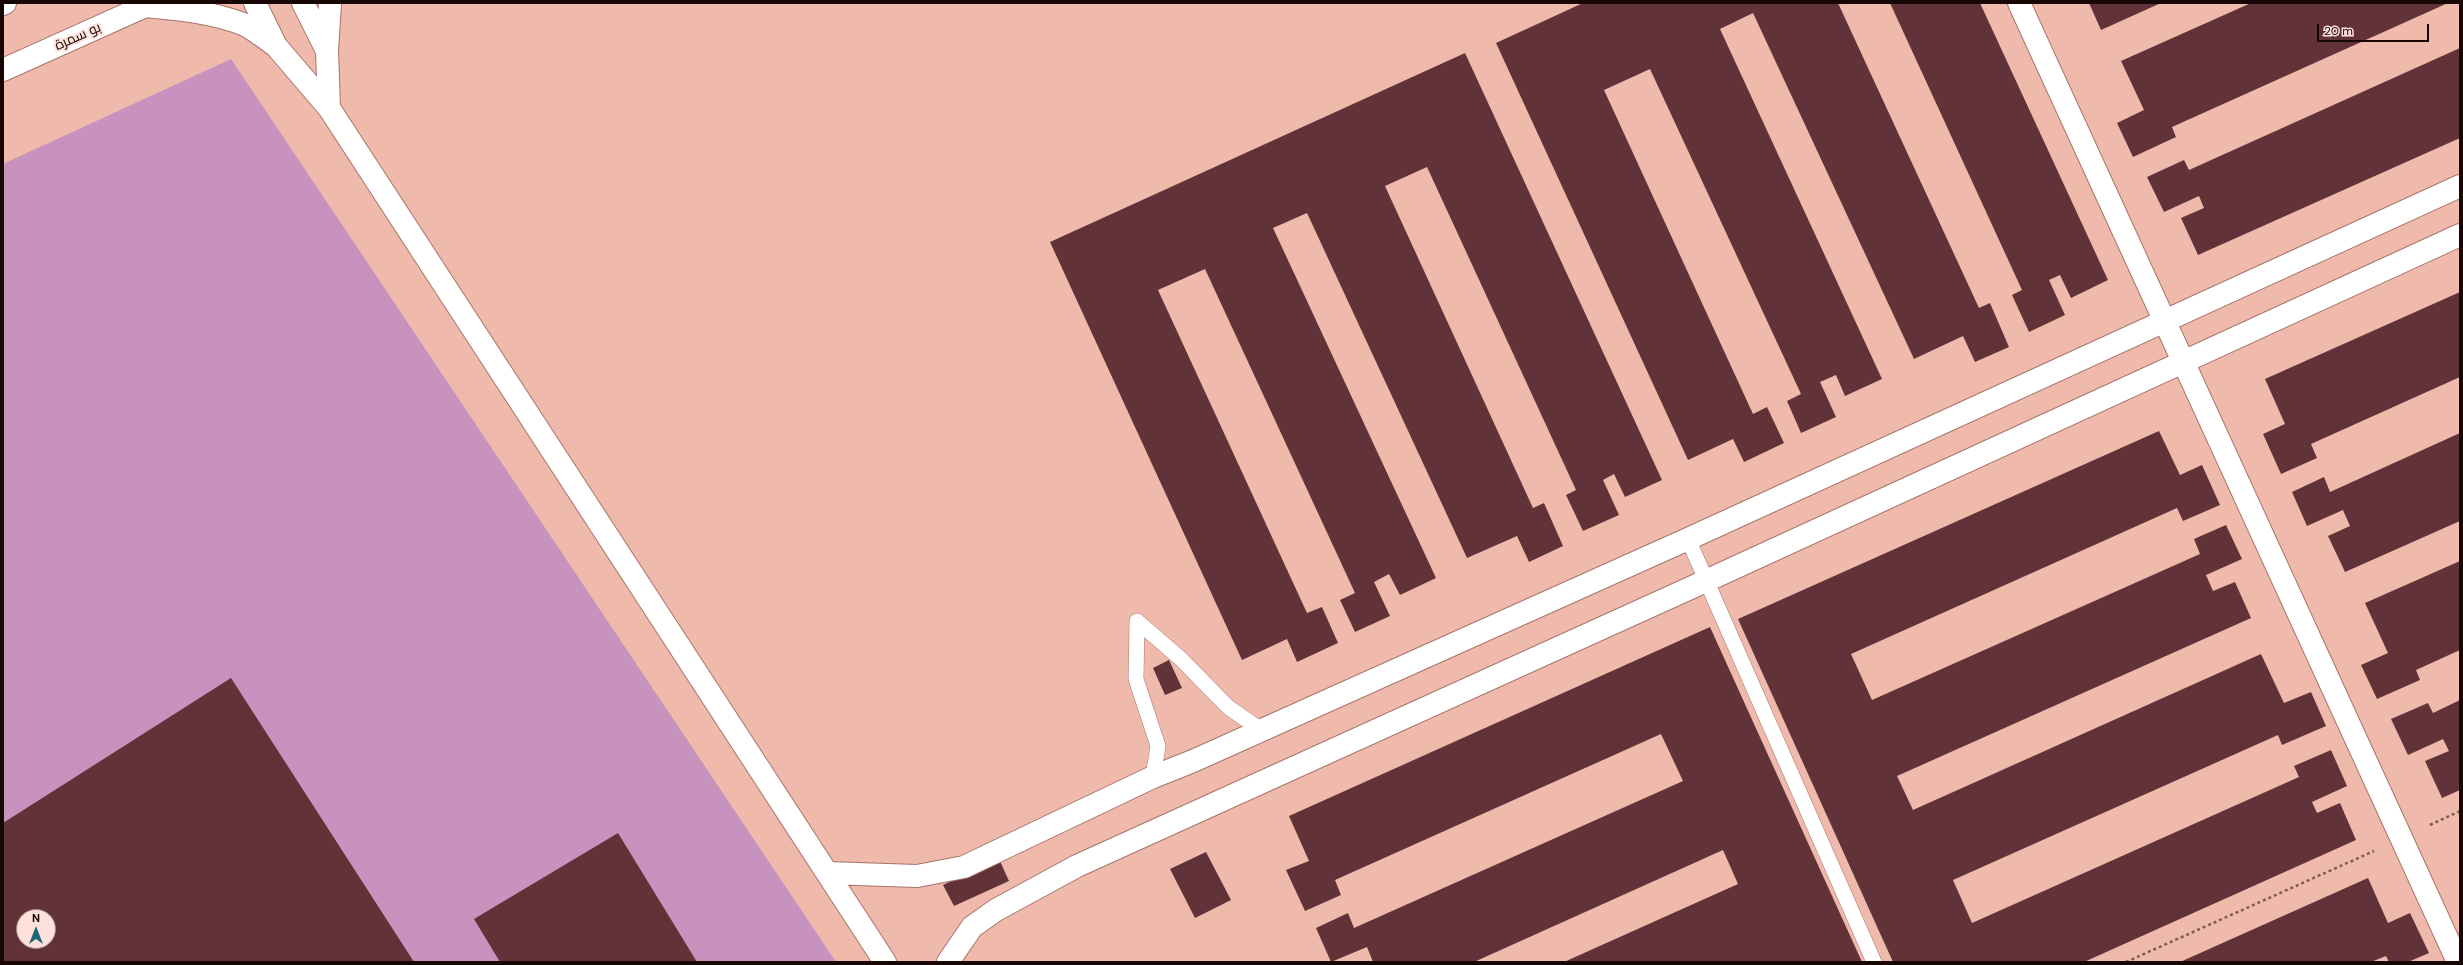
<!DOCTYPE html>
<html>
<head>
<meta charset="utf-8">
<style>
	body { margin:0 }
	#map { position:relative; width:2463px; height:965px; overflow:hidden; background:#efb9ac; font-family:"DM Sans",sans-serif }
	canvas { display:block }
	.frame { position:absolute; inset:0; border:4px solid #170604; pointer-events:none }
	.north { position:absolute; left:16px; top:909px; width:40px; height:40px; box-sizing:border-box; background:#fde1da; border:1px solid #a18984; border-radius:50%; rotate:0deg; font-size:11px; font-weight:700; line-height:16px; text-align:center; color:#170604 }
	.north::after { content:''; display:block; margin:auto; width:14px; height:18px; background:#1f6775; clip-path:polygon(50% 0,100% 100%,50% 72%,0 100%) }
	.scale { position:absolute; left:2317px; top:24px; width:112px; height:18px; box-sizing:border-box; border:2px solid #170604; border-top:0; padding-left:5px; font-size:12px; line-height:14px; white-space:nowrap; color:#170604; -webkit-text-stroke:3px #fde1da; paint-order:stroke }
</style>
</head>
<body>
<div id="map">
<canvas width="2463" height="965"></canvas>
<div class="frame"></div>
<div class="north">N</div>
<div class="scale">20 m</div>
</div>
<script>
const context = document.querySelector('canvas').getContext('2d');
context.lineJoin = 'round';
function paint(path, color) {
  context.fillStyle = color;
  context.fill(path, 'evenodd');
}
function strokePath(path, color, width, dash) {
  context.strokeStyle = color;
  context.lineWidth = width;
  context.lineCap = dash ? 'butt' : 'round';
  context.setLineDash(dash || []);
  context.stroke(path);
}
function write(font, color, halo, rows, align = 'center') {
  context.font = font + ' "DM Sans",Cairo,sans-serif';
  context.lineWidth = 4;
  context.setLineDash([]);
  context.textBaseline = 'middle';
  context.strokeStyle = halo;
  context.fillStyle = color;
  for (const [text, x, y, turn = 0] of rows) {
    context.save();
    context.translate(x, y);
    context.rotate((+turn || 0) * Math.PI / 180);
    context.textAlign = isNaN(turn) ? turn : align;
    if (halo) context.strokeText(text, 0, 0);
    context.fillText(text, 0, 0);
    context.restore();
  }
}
paint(new Path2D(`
	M231,59L836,962H3V164ZM24,917H48V941H24Z`), '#c792bd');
paint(new Path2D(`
	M1583,3H1838L1979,308L1990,303L2009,347L1975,362L1963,336L1914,359L1753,13L1720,29L1882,379L1845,396L1836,375L1820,382L1836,417L1801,433L1787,401L1801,394L1650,69L1604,90L1753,414L1767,407L1784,443L1744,462L1733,439L1688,460L1496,43Z
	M1890,3H1980L2108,280L2071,298L2060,275L2049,280L2065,315L2029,332L2012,295L2022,290Z
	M2089,3H2161L2101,30Z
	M2251,3H2448L2172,127L2176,137L2133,157L2117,123L2144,110L2121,61Z
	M2460,48V138L2198,255L2181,218L2204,208L2199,196L2164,212L2147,177L2184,160L2189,170Z
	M1465,53L1662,480L1625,497L1614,474L1603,480L1619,515L1583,531L1566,495L1576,490L1427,167L1385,186L1533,508L1544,503L1563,546L1529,562L1517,536L1467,558L1307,213L1273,228L1436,578L1400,595L1389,574L1374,582L1390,616L1355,632L1340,600L1355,593L1205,269L1158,290L1307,613L1322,607L1338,643L1297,662L1287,639L1242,660L1050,242Z
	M2460,292V377L2311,444L2317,458L2281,474L2263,434L2285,424L2265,379Z
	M2159,431L2180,475L2202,465L2220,505L2183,521L2177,508L1851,654L1872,700L2200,554L2194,539L2226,525L2242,559L2206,575L2213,591L2235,582L2251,618L1897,776L1913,810L2261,654L2284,703L2311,692L2326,726L2282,745L2278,735L1953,880L1972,923L2299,777L2294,766L2331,750L2347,786L2312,802L2317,813L2340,803L2356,840L2084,962H1893L1738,619Z
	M2460,433V521L2345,572L2328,536L2350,526L2343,510L2307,526L2292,492L2324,477L2330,492Z
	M2460,561V650L2416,670L2420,680L2377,699L2361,665L2388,653L2365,603Z
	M1710,627L1862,962H1564L1738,884L1723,850L1474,962H1373L1367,947L1331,962L1316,928L1348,913L1354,928L1683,781L1661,734L1335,880L1341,895L1305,911L1286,870L1309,861L1289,816Z
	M1169,660L1182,688L1165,695L1153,668Z
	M231,678L414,962H3V823ZM24,917H48V941H24Z
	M2460,700V790L2442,798L2425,761L2449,751L2443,739L2408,755L2391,719L2428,703L2433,713Z
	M618,833L697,962H500L474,919Z
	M1206,852L1231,900L1195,918L1170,869Z
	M999,859L1009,881L954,906L943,885Z
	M2368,878L2388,923L2410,913L2429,953L2408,962H2389L2386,956L2371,962H2180Z`), '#613339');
const service = new Path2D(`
	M1688,539L1874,962
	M1137,621L1181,659L1228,707L1261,730
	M1137,621L1136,679L1158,746L1153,777`);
const minor = new Path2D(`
	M255,3L276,46L329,108L885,962
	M303,3L327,51L329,108
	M2019,3L2458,962
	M827,873L917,876L964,867L1153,777L1193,761L1688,539L2460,186
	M948,962L972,927L996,910L1077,866L1708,580L2460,235`);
const tertiary = new Path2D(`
	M3,4L5,3
	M146,6C178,9 212,12 243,24C254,29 266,39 276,46
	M327,51L330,3
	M3,70L152,3`);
strokePath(service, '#a7756a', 16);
strokePath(minor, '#a7756a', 24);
strokePath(tertiary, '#a7756a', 24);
strokePath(new Path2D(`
	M2430,825L2460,811
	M2126,962L2374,851`), '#7e5b54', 2.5, [3, 3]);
strokePath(service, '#fff', 15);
strokePath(minor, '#fff', 22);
strokePath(tertiary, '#fff', 22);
write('14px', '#170604', '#fde1da', [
	["بو سمرة",78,37,-24]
]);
</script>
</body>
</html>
